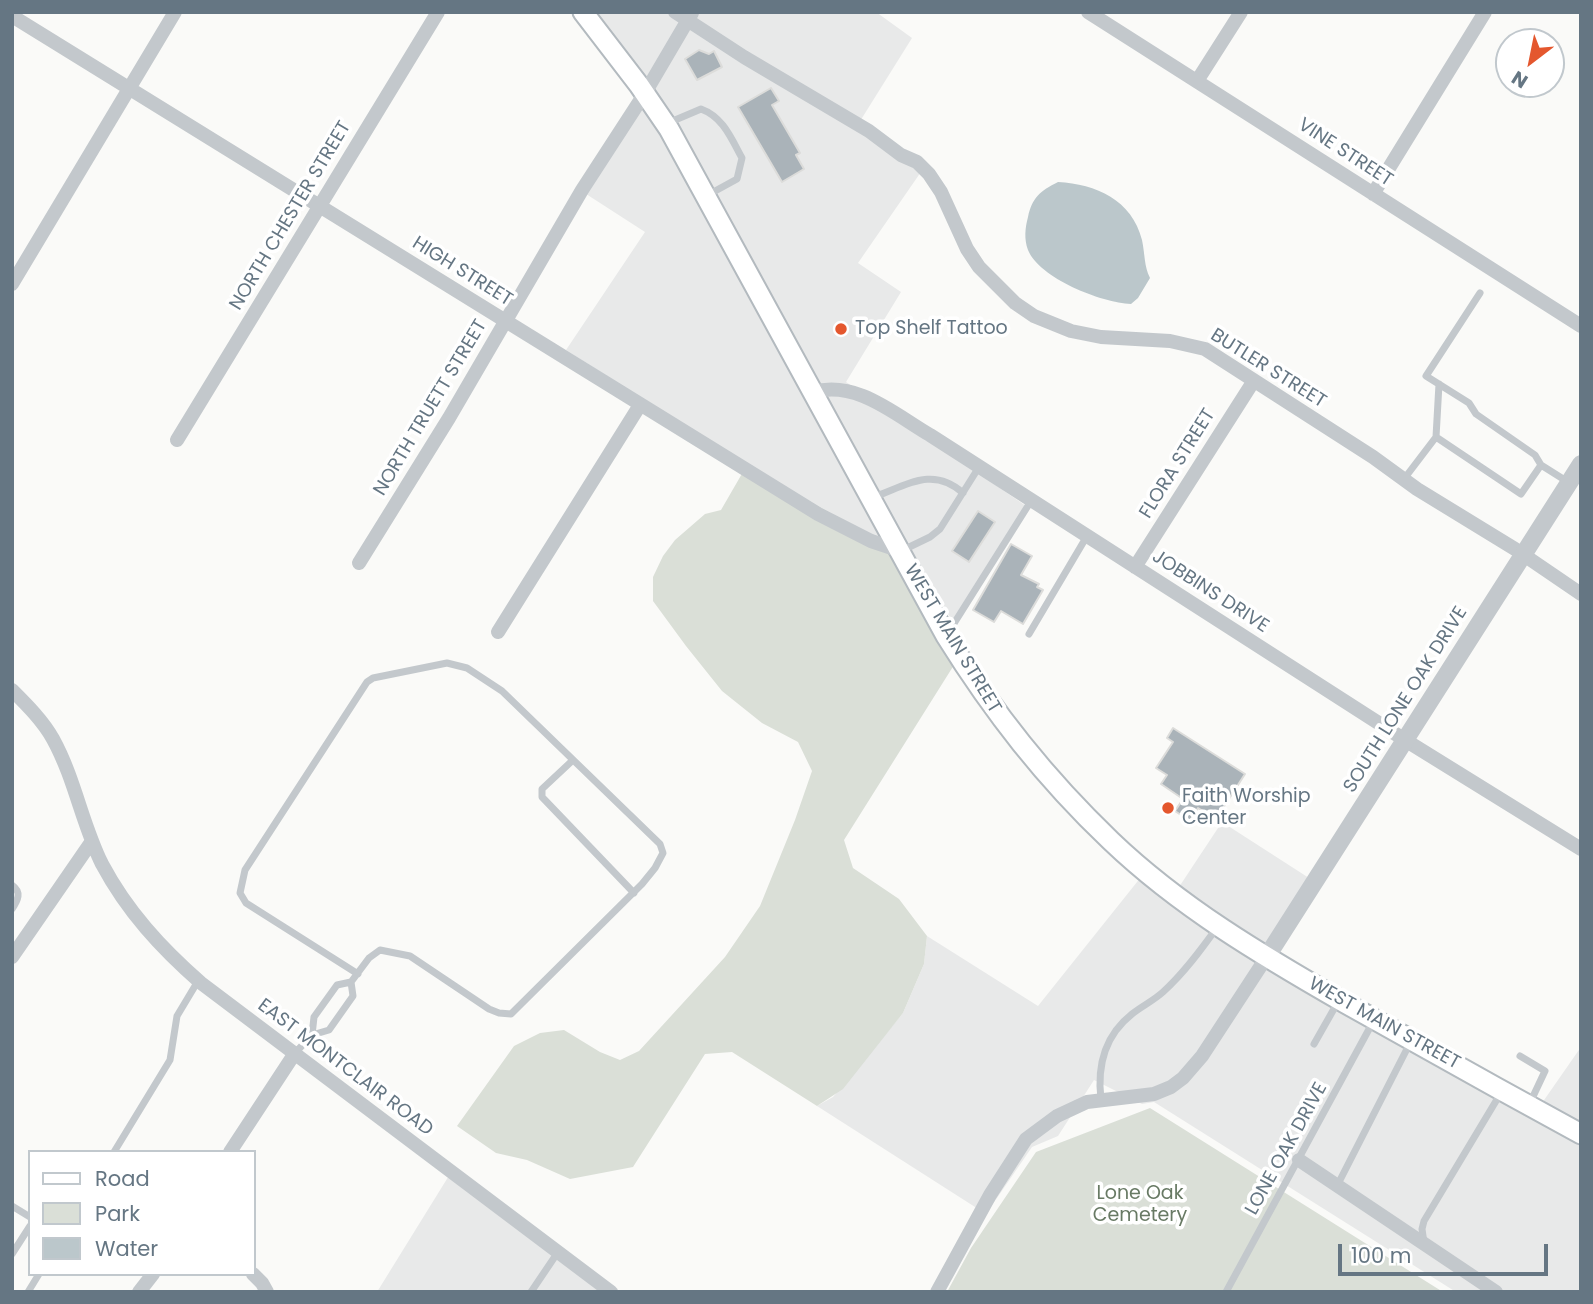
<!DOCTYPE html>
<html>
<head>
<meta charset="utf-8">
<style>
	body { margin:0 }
	#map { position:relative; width:1593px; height:1304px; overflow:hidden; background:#fafaf8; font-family:Poppins,sans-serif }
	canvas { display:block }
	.frame { position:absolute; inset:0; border:14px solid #657683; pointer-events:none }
	.legend { position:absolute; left:28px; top:1150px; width:228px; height:126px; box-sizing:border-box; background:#fff; border:2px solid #c1c8cd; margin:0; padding:9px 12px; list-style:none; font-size:21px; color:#657683 }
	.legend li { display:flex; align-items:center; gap:14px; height:35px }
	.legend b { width:35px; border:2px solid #c1c8cd }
	.north { position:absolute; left:1495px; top:28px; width:70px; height:70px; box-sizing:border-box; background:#fff; border:2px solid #c1c8cd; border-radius:50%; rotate:212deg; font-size:19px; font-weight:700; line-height:28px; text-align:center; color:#657683 }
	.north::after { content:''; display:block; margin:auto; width:24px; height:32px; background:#e4572e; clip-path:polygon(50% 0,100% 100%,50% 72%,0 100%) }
	.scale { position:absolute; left:1338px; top:1244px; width:210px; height:32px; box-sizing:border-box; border:4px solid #657683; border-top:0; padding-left:9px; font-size:21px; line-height:24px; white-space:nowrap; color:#657683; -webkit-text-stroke:5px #fff; paint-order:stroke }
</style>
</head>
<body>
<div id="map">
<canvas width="1593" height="1304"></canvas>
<div class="frame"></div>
<ul class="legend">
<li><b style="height:9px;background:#fff"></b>Road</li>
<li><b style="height:19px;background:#dadfd7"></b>Park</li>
<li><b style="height:19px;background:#bbc7cb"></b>Water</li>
</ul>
<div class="north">N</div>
<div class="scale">100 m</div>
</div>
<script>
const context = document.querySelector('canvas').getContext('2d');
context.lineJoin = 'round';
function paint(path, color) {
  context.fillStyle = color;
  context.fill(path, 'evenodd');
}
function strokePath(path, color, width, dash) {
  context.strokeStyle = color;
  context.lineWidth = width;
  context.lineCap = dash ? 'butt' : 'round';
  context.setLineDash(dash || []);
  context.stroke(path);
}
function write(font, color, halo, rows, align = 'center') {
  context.font = font + ' Poppins,sans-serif';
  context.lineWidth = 7;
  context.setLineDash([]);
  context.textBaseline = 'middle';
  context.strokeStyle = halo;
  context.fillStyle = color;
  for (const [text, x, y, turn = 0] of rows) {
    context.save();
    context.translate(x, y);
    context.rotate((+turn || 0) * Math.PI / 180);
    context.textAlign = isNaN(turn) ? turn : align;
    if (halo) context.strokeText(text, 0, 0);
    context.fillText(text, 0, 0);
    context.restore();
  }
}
paint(new Path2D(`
	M593,12H876L912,38L857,126L923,169L858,263L901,292L846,382L1026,506L954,624Z
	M644,105L659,129L886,545L747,465L566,350L645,232L583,192Z
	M1222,822L1309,878L1265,947L1179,887Z
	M1141,877L1581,1143V1292H1456L1154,1102L1142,1104L1094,1080L1058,1136L1032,1147L986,1214L817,1106L833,1097L903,1013L924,964L927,936L1038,1006Z
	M1581,1047V1124L1542,1103Z
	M450,1174L602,1292H377Z`), '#e8e9e9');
paint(new Path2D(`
	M747,465L886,545L954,665L844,840L853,868L899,899L927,936L924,964L903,1013L843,1089L817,1106L732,1052L705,1054L633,1167L570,1179L527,1160L496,1153L457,1126L514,1046L540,1033L564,1030L600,1052L620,1060L639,1051L725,957L760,906L795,820L812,771L798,742L762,723L722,691L686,646L653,601V577L663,556L675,540L705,514L721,510Z
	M1150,1108L1443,1292H947L971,1248L1036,1152Z`), '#dadfd7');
paint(new Path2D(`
	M1058,182C1096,184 1132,200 1142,240C1145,254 1144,266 1150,278L1138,298L1131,304C1102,303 1039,278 1028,250C1024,239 1025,228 1028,217C1032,198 1040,191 1058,182Z`), '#bbc7cb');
const building = new Path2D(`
	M699,50L709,54L714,51L722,67L697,80L685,59Z
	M771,88L779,101L772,105L800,153L796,155L804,169L782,182L738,107Z
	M978,511L995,522L969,562L952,551Z
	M1011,544L1032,556L1021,575L1039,584L1037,587L1043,590L1023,624L1001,611L994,622L973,610Z
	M1173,728L1245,774L1216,819L1198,808L1190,821L1175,811L1183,799L1161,784L1167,775L1156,768L1173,742L1167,738Z`);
paint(building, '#aab3b9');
strokePath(building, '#dcdcda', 2);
const secondary = new Path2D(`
	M583,12L639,85L669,129L946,636C994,713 1045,778 1111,841C1180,907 1263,956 1345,1003C1423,1047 1502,1091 1581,1134`);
strokePath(secondary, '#b3babf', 23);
strokePath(new Path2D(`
	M668,123L701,109C723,117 731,138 742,158L737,179L706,196
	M1480,293L1426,376L1469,403L1476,414L1535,455L1541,465
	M1436,437L1439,384
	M1404,479L1436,437L1521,494L1541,465L1568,482
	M874,497C907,485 933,466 963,493
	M901,551L930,537L940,529L979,467
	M948,633L1031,501
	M1029,634L1087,536
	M573,760L542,789V797L634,893
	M12,885C22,892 18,900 12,909
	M351,982L369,958L380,950L410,956L489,1009L499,1013L511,1014L642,884L655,868L663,853L660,844L502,691L467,668L447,663L373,678L367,682L245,870L240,893L246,903L358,974
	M1314,1044L1339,1000
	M295,1053L312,1035L329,1030L353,996L351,982L337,985L314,1017L312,1035
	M1520,1056L1545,1071L1529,1105
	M1101,1100C1097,1067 1104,1036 1132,1014C1142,1006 1153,1001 1163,992C1184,973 1201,950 1218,926
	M114,1152L170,1060L177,1016L198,981
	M1337,1186L1411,1041
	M12,1206L30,1217
	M1424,1243L1422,1229L1424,1221L1502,1091
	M12,1254L30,1226
	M28,1292L39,1274
	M531,1292L558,1252
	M1226,1292L1374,1020`), '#c3c8cc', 7);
strokePath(new Path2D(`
	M675,12L744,57L869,131L901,155L917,162L929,174L941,192L967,249L979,267L1015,303L1034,316L1071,331L1101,337L1170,341L1205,349L1373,457L1417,489L1515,549L1581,594
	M1088,12L1581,326
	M12,16L818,514L871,541L898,550
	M1197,81L1241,12
	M1373,194L1485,12
	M12,284L175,12
	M813,392C857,380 894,414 930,435L1405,740L1581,849
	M177,440L438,12
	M359,563L449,418L582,190L645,93L692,13
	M1135,567L1253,382
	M498,632L640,405
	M12,690C27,705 43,721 53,739C75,779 82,824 102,864C127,911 161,948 201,983L611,1292
	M12,957L92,841
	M230,1152L295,1053
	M1299,1160L1496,1292
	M253,1274L262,1283L267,1292
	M139,1292L153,1274
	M937,1292L990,1195L1026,1139L1057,1116L1087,1102L1154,1094L1171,1087L1183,1078L1202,1056L1266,958`), '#c3c8cc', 14);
strokePath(new Path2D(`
	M1266,958L1581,464`), '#c3c8cc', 18);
strokePath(secondary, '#fff', 19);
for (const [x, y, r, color] of [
	[841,329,7,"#e4572e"],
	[1168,808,7,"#e4572e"]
]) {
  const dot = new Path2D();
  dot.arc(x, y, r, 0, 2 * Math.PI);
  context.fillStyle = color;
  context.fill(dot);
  strokePath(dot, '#fff', 2.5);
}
write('19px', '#657683', '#fff', [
	["VINE STREET",1345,153,33],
	["NORTH CHESTER STREET",291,216,-59],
	["HIGH STREET",462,272,32],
	["BUTLER STREET",1268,369,32],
	["NORTH TRUETT STREET",431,408,-59],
	["FLORA STREET",1178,464,-58],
	["JOBBINS DRIVE",1210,592,33],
	["WEST MAIN STREET",952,639,59],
	["SOUTH LONE OAK DRIVE",1406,700,-58],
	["WEST MAIN STREET",1384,1024,29],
	["EAST MONTCLAIR ROAD",345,1068,37],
	["LONE OAK DRIVE",1287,1149,-61]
]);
write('19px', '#657683', '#fff', [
	["Top Shelf Tattoo",855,329],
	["Faith Worship",1182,797],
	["Center",1182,819]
], 'left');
write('19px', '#687a64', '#fff', [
	["Lone Oak",1140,1194],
	["Cemetery",1140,1216]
]);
</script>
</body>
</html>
